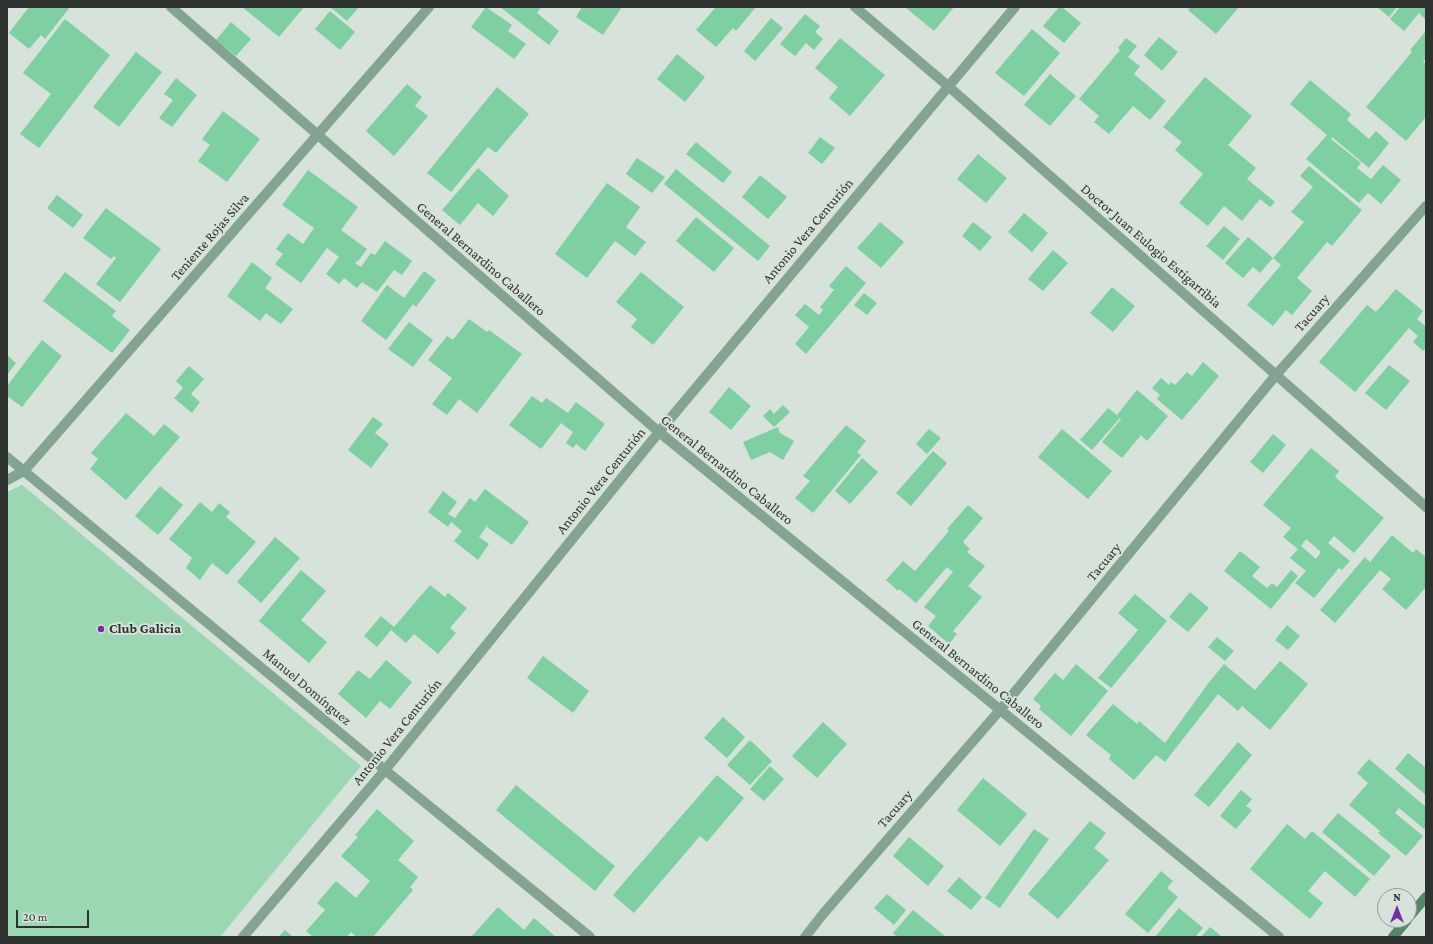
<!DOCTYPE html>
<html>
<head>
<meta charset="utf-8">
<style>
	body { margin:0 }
	#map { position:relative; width:1433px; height:944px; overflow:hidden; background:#d6e2da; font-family:"Crimson Pro",serif }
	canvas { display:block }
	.frame { position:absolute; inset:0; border:8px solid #2f3330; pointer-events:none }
	.north { position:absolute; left:1377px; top:888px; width:40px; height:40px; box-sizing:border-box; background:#d6e2da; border:1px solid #939c96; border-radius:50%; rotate:0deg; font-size:11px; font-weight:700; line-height:16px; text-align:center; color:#2f3330 }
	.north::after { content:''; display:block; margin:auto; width:14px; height:18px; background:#732ea2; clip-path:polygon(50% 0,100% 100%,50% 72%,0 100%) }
	.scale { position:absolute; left:16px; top:910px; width:73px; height:18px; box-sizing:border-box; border:2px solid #2f3330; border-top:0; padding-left:5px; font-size:12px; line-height:14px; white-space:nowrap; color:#2f3330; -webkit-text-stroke:3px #d6e2da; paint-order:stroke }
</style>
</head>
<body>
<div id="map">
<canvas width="1433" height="944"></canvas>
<div class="frame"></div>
<div class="north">N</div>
<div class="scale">20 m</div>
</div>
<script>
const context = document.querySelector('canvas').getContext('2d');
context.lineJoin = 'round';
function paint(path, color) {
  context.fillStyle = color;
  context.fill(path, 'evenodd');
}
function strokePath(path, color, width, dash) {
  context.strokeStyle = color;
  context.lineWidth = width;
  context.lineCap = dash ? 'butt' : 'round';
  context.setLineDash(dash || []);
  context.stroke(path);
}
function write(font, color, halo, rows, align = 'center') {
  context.font = font + ' "Crimson Pro",serif';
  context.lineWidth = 4;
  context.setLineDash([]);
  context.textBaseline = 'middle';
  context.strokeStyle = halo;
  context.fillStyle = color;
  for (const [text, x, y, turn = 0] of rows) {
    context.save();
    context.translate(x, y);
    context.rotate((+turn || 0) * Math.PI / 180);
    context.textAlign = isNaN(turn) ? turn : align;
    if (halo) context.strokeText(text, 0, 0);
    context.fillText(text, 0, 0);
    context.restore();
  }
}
paint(new Path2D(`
	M22,485L361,766L220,937H7V492Z`), '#9cd7b4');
paint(new Path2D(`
	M29,7H70L45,39L41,35L29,49L9,33Z
	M242,7H304L279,37Z
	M330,7H359L347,21Z
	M486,7L512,25L508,31L526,44L514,59L471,27Z
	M500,7H541L537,13L559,31L549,45Z
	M582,7H622L603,35L576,17Z
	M716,7H756L736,31L733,28L716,47L696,30Z
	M905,7H954L934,31Z
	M1059,7H1062L1081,23L1064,43L1043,26Z
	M1191,7H1239L1216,34L1188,10Z
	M1377,7H1397L1389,17Z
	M1400,7H1426V20L1419,13L1404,31L1390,19Z
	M330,11L355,32L340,50L315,29Z
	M805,14L820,26L815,32L823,39L814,50L806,43L795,56L780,44Z
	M771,18L783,28L755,61L744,51Z
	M65,19L110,55L39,148L20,134L51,94L23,73Z
	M231,22L251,39L236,56L216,40Z
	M1032,29L1060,53L1024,96L995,73Z
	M1426,31V58L1423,62L1426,64V117L1406,141L1366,107L1412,52L1410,50Z
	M1159,37L1178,52L1162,71L1144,55Z
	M840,38L885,75L850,116L829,98L838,87L815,68Z
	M1126,38L1137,46L1128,57L1140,66L1134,74L1166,101L1150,120L1133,106L1109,134L1094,122L1099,116L1079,99L1120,50L1118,48Z
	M136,52L162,72L119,127L93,107Z
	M677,54L705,77L685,102L657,79Z
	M1050,74L1076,96L1050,126L1024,105Z
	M1205,77L1252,116L1228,145L1256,168L1247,179L1275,202L1270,207L1260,199L1242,221L1224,206L1208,226L1179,203L1203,174L1175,150L1182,142L1163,127Z
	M176,78L197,95L172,127L159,118L173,100L164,94Z
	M1310,80L1351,114L1347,120L1369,139L1376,131L1389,143L1369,168L1332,137L1331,139L1361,163L1357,168L1371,179L1383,165L1401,180L1381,204L1368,193L1359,203L1306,159L1327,135L1290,104Z
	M407,84L422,97L415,106L428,116L394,156L366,131Z
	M497,87L529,114L496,153L488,147L451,192L427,173Z
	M223,111L260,139L227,182L198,161L210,145L202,139Z
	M820,137L835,148L822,164L808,153Z
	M696,142L732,172L723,183L686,154Z
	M978,154L1007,178L986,203L957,179Z
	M637,158L665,177L652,193L626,174Z
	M1309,166L1362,210L1332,246L1327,242L1297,278L1312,291L1292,315L1286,310L1273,326L1247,305L1281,265L1273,258L1304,222L1291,212L1313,187L1300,176Z
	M478,168L509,196L493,216L478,203L460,225L442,210Z
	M676,169L770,246L758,261L664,184Z
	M308,170L358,207L341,230L367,249L358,261H357L355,263L361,267L371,253L375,255L385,241L412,261L402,275L394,270L377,292L362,282L357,288L344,278L339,284L326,274L339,257L327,248L301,283L275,264L283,254L276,249L288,233L303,244L314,228L282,205Z
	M760,175L787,197L768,219L742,197Z
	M607,183L640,207L626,227L646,242L635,256L615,241L587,278L555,254Z
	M57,195L83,215L73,228L47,208Z
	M106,208L161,249L120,302L96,284L116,258L114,256L111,259L83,238Z
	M1024,213L1048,233L1032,252L1008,232Z
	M696,217L734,248L714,272L676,241Z
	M880,222L904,242L881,268L857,248Z
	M973,222L992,237L980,251L962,236Z
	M1224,226L1240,239L1223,260L1206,246Z
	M1248,237L1273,258L1260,273L1253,267L1243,278L1225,263Z
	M1053,250L1068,263L1043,291L1028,279Z
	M252,262L272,278L265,288L293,309L281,324L266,313L260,321L227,296Z
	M846,266L866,283L806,354L795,344L809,327L795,315L805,304L819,315L823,310L820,307L834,290L829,286Z
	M424,271L436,280L416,307L413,304L386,340L361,321L387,285L404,298Z
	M65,272L116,311L112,316L130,330L112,353L43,301Z
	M641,272L684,307L653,345L631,327L637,319L616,302Z
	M1112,287L1135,306L1113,332L1090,313Z
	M1396,289L1423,311L1417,319L1426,327V348L1423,351L1413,342L1418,336L1409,328L1355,392L1319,362L1367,305L1376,312Z
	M864,293L877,303L867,315L854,305Z
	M469,319L487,332L489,330L522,354L477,413L459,399L447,415L432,404L452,378L428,360L447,336L453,340Z
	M409,322L433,340L413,367L388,349Z
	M42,340L62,356L22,407L7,396V386Z
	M7,355L16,363L7,375Z
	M1203,362L1219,376L1182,420L1157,399L1160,395L1152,388L1161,378L1169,385L1171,382L1175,385L1187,372L1192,376Z
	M1389,365L1410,381L1386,410L1365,393Z
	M189,366L204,379L191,394L200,402L192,413L174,398L183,388L176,381Z
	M729,387L751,406L731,430L709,412Z
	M1137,390L1168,416L1147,441L1141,435L1122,458L1102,442L1121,419L1120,418L1092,450L1080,440L1108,408L1117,415Z
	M532,396L542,403L546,398L568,413L576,402L605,424L585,451L576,444L573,448L566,443L573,432L561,423L541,449L509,425Z
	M783,405L790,412L774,427L763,416L770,409L774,414Z
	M126,413L154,436L164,424L180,437L126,500L90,469L98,459L91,453Z
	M373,417L383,424L375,433L389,444L371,468L348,450Z
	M846,425L866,441L857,452L861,455L813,513L795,498L810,481L803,476Z
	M778,427L780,433L794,441L783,460L770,452L751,460L743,442Z
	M929,429L941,438L927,454L916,444Z
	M1062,429L1112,471L1088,499L1038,457Z
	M1273,434L1286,445L1263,473L1250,462Z
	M1311,448L1339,471L1335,477L1384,518L1354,553L1334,536L1328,543L1350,561L1342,570L1339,568L1314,598L1295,583L1306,571L1290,558L1298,549L1283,537L1291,528L1263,505ZM1306,539L1321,552L1316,559L1301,546Z
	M933,451L947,463L911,506L896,493Z
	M862,458L878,472L850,504L835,491Z
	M160,486L183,505L158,535L135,516Z
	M485,489L529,522L512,545L487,527L489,523L479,537L489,544L478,560L454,541L462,531L451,522L448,527L428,512L443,491L457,502L448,514L455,518L470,498L475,502Z
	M200,502L212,512L219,503L230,512L226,517L256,542L227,575L212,563L200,580L186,568L192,558L169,539Z
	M968,505L983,518L963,542L970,549L967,552L985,566L968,586L982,597L953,631L957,634L949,644L928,626L936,616L924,607L953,572L947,567L916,603L899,589L898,591L886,580L903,561L915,571L949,531L947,529Z
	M1392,535L1413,553L1416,549L1426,557V587L1406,610L1382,589L1391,579L1380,570L1335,623L1320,610L1365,557L1370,562Z
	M275,537L300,558L261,603L237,582Z
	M1240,551L1260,567L1252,576L1267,588L1272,583L1277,587L1291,570L1298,576L1271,609L1224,571Z
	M301,570L326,591L301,620L327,642L309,663L259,621Z
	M430,585L445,597L448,593L467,608L450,628L456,633L438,654L414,634L406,643L391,630L377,647L364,636L381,616L394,627Z
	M1190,592L1209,608L1188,632L1169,617Z
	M1135,594L1167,621L1111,688L1098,678L1138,630L1118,613Z
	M1287,625L1300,636L1288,650L1275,640Z
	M1217,637L1234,651L1225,661L1208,647Z
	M543,656L589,691L573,713L527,678Z
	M386,660L412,682L390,709L380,701L366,718L338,694L358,670L370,679Z
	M1280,661L1308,684L1270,730L1242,706L1238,711L1218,694L1165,762L1156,755L1134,780L1109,759L1111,755L1086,735L1113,704L1137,724L1139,721L1165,743L1207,685L1224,664L1255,690Z
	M1076,664L1108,691L1071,736L1039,709L1041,706L1033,699L1055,673L1063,680Z
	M723,717L745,737L727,758L704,738Z
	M823,722L847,744L817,778L792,756Z
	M750,740L772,761L750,785L727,765Z
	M1238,742L1252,755L1209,807L1194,795Z
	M1408,753L1426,768V795L1395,769Z
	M1369,759L1426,807V827L1424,829L1399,808L1395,813L1423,836L1406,856L1378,833L1380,831L1349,805L1368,783L1357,773Z
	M770,766L784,779L764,801L750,789Z
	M717,775L744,798L707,842L700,836L634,913L613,895Z
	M983,778L1027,814L1000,846L957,810Z
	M516,785L615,866L595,891L496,810Z
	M1241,790L1252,799L1246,806L1252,810L1236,829L1220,816Z
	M377,809L414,841L398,860L418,877L410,887L413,890L373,937H357L351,932L347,937H313L306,931L325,910L317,903L336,881L356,898L370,881L341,856L358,837L355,835Z
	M1338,813L1391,856L1374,876L1322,832Z
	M1090,821L1106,833L1094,848L1109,860L1058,919L1028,894Z
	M1287,824L1305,839L1312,831L1370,879L1355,897L1325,871L1308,891L1323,903L1310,919L1250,869Z
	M1034,829L1049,839L1000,908L985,898Z
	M909,837L944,866L928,886L893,856Z
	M1161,871L1173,881L1167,888L1178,897L1148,933L1125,914Z
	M959,877L982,897L971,910L947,891Z
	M887,894L906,910L894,925L874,908Z
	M498,907L524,930L534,918L556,937H471Z
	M1179,908L1203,928L1195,937H1155Z
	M913,910L946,937H897L893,933Z
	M1210,927L1222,937H1201Z
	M285,930L293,937H278Z`), '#7ecfa1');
strokePath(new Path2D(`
	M171,7L659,432L1279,937
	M855,7L948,86L1426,507
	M7,457L385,770L590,937
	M7,480L24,471L429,7
	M243,937L385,770L659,432L1015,7
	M805,937L823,914L1000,710L1276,375L1426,206`), '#83a490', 10);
strokePath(new Path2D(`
	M1409,917L1426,897
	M1393,937L1407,920`), '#55876a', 10);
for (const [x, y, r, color] of [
	[101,629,4,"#732ea2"]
]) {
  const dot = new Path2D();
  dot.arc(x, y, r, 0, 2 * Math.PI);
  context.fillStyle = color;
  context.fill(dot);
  strokePath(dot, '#d6e2da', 1.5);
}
write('14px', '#2f3330', '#d6e2da', [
	["Antonio Vera Centurión",808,231,-50],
	["Teniente Rojas Silva",210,237,-49],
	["Doctor Juan Eulogio Estigarribia",1151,246,41],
	["General Bernardino Caballero",481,259,41],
	["Tacuary",1312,313,-49],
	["General Bernardino Caballero",727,470,39],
	["Antonio Vera Centurión",601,481,-51],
	["Tacuary",1104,562,-50],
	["General Bernardino Caballero",978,674,39],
	["Manuel Domínguez",307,687,40],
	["Antonio Vera Centurión",397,732,-51],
	["Tacuary",895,809,-49]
]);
write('bold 14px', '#2f3330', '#d6e2da', [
	["Club Galicia",109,629]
], 'left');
</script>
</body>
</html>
